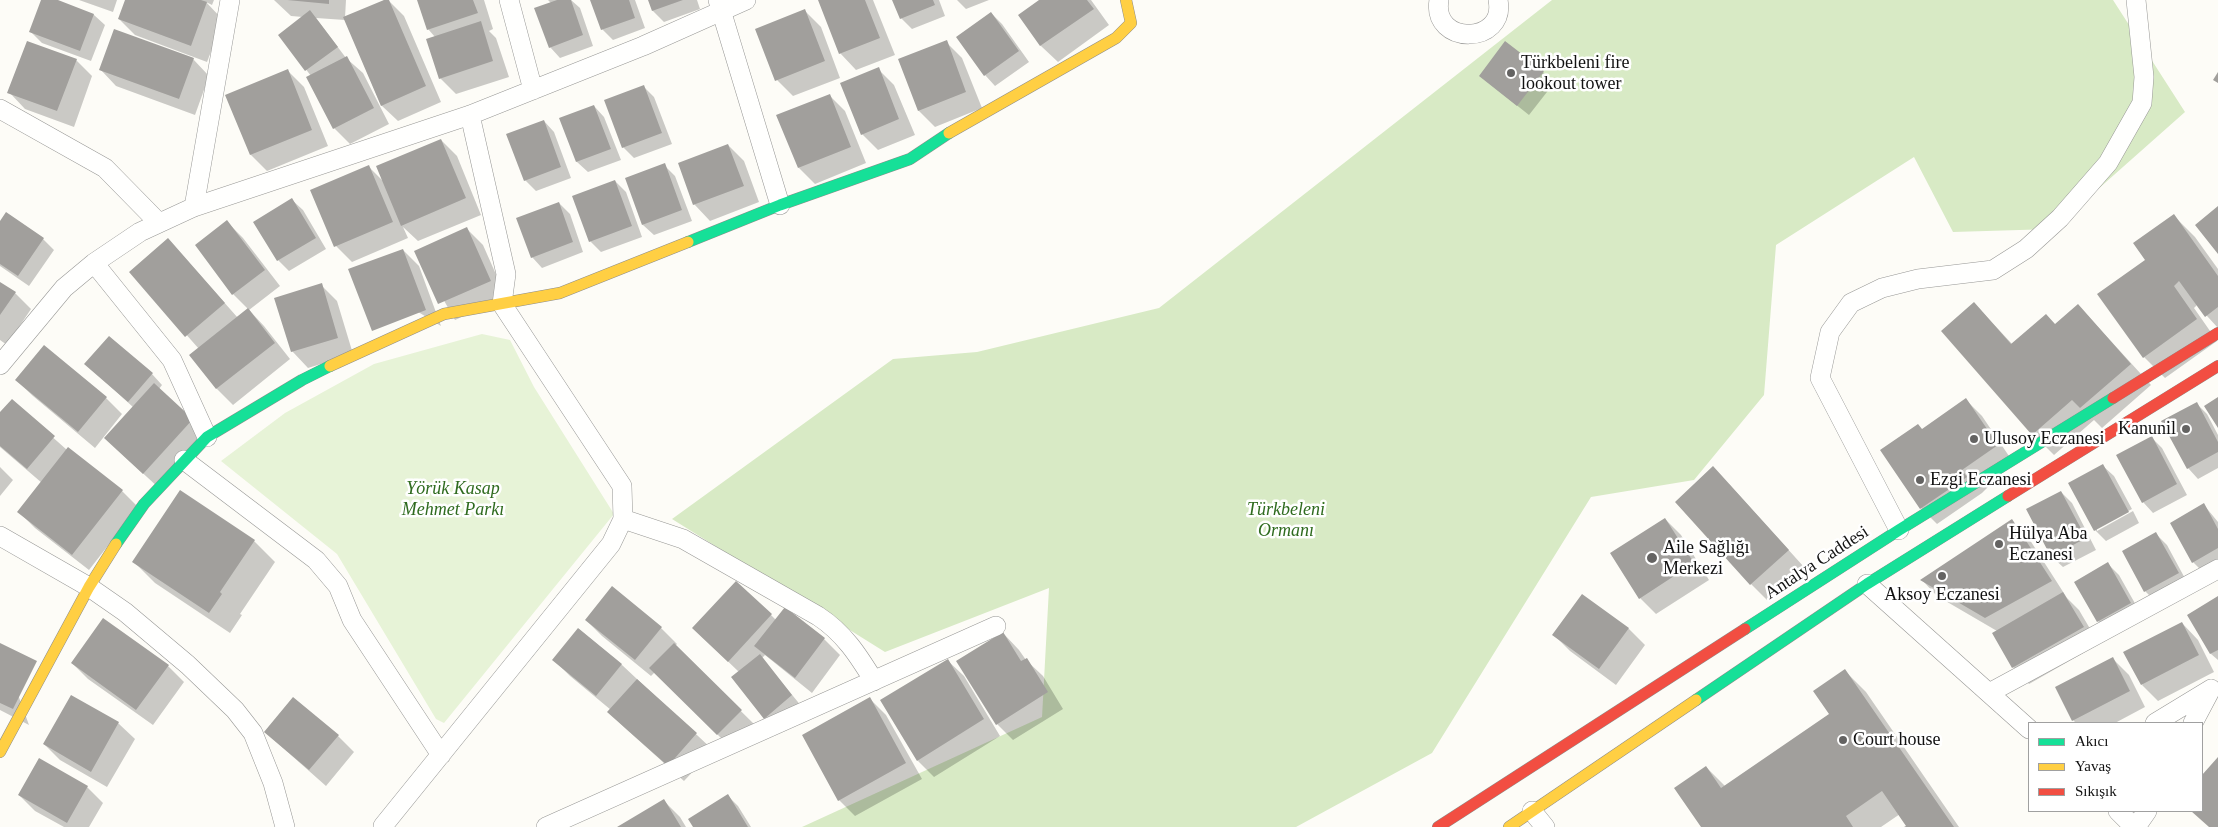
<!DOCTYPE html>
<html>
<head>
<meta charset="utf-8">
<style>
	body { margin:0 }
	#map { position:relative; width:2218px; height:827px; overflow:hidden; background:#fdfcf7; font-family:"Times New Roman",serif }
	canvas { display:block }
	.legend { position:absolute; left:2028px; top:722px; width:175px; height:90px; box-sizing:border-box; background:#fff; border:1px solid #a0a0a0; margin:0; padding:6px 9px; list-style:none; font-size:15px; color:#111 }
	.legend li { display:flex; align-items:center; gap:10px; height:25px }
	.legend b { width:25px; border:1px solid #a0a0a0 }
</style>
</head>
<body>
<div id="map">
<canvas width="2218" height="827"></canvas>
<ul class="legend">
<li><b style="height:6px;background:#16e098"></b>Akıcı</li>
<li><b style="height:6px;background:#ffcf43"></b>Yavaş</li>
<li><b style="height:6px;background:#f24e42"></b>Sıkışık</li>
</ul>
</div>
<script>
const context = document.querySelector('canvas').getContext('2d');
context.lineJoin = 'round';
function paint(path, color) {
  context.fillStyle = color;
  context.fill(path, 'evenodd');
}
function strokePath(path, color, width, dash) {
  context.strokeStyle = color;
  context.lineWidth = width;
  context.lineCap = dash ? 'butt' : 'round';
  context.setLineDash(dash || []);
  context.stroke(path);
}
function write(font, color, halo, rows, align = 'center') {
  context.font = font + ' "Times New Roman",serif';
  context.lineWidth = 5;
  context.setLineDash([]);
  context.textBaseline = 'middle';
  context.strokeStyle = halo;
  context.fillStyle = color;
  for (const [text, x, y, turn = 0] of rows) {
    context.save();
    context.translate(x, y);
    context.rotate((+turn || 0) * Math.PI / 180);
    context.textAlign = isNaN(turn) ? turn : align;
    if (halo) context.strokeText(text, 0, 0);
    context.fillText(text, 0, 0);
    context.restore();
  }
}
paint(new Path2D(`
	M482,334L510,340L534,387L614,514L444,723L436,719L337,554L221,461L285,413L374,364Z`), '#e7f3d7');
paint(new Path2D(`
	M1552,0H2113L2185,112L2053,229L1953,232L1914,157L1776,245L1764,395L1694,480L1591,497L1432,753L1296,827H802L1042,717L1049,588L885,652L672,519L893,359L977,352L1159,308Z`), '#d8eac5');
paint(new Path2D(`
	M43,0H54L94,15L105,25L91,61L42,43L31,32Z
	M79,0H117L113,12Z
	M126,0H214L212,5L206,2L223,20L207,62L135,35L119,19Z
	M274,0H346L345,18L384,1L383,0H388L404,16L441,102L398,121L381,105L345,20L316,18L346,58L363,73L389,124L350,144L334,128L311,76L280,35L303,17L291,16Z
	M418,0H484L493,29L489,31L496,38L509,77L456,94L440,78L435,37L428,29Z
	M548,0H571L580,8L593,46L560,58L550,47L551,3Z
	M592,0H635L645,28L613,40L602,29Z
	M649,0H697L700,9L664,22L653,11Z
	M821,0H873L895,55L856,70L840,53Z
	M894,0H939L945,16L912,29L901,18Z
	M957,0H989L966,9Z
	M1041,0H1091L1109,25L1058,62L1041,46L1020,15Z
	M805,11L821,27L840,78L793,96L777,80Z
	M991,13L1002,24L1029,62L995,86L985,75Z
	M946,42L962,58L982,108L935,127L919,111Z
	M193,59L209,76L195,115L116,86L100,69Z
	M76,60L92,76L74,127L25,109L9,92Z
	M878,69L894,85L915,135L878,150L862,134Z
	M288,71L304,87L328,146L267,171L251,155L227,96Z
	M1543,72L1554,83L1529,115L1480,76Z
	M643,86L654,97L672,144L634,158L623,147Z
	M829,95L845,111L866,163L815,184L799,168Z
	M594,106L604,117L621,160L588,172L577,162L561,119Z
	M544,121L554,132L571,178L536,191L525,180Z
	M441,140L457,156L481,215L418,241L403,227L408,238L352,262L336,246L369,167L383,181Z
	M728,145L744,161L759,202L710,221L694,204Z
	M664,165L675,176L692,221L654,235L643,225Z
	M615,181L626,192L642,237L601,252L590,241Z
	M292,200L303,210L326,249L289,271L278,260L255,222Z
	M559,203L570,214L583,252L542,268L532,257Z
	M2174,216L2195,237L2218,269V328L2197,305L2194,308L2217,341L2165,378L2144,357L2147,260Z
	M227,222L243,238L280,286L249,310L264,326L290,359L233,405L217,389L191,355L199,349L131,272L168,239L238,318L249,310L233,294Z
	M0,224L43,239L54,250L29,286L0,266Z
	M467,229L483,245L506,297L455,320L416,251Z
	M403,250L419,266L441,326L350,270Z
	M0,283L15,293L31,309L7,345L0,340Z
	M321,285L337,301L353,354L308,368L292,351Z
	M1974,303L2013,345L2055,326L2078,305L2151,385L2102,428L2094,420L2054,455L2033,434Z
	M44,347L106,398L122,414L95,448L33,396L16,380Z
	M86,364L152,374L162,385L159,389L208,436L160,489L122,454L134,408Z
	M1966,400L1982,416L2013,462L1982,493L1937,524L1921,508L1922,430Z
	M12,401L67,450L68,449L122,491L138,507L89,570L35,528L19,512L42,483L0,447V414Z
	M2196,403L2207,414L2218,435V468L2198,479L2188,468Z
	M2151,437L2162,448L2187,495L2153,513L2143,502Z
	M2103,466L2114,476L2132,509L2097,528V531L2133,511L2139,523L2106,541L2095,530Z
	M0,467L13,480L0,496Z
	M1729,484L1804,567L1767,600L1751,584Z
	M2061,492L2072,503L2096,550L2063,567L2052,557L2027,510Z
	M2204,505L2218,522V565L2204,573L2193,562Z
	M1665,519L1681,535L1709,580L1656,614L1640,598Z
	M2012,521L2028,537L2067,598L2079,610L2099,644L2029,684L2013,667L1994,633L1997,631L1937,596L1922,580Z
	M2156,534L2167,545L2188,584L2156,602L2145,591Z
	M254,541L275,562L240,614L242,615L230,633L155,583L134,562Z
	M2108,564L2119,575L2141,614L2109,632L2098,621Z
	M1583,596L1629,629L1645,645L1616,685L1570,651L1554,635Z
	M2218,597V660L2211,654L2188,615Z
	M785,609L824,639L840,655L812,693L765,655L762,658L802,707L775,729L765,718L739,672L693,628L771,615L776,620Z
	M586,620L661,628L677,644L675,646L757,727L734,751L655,672L651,676L602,636Z
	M2182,623L2198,640L2214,672L2158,701L2142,685Z
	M579,629L622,665L713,750L684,781L625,728L609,712L611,710L570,676L554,660Z
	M1003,633L1019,650L1026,660L1043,676L1063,709L1013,740L997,724Z
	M0,645L29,725L0,710Z
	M2113,659L2129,675L2145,707L2115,723H2076L2073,720Z
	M947,660L964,676L1000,736L934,777L918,761Z
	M72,663L168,666L184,682L153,725L88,679Z
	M1845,671L1866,692L1959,827H1906L1908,826L1900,814L1881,827H1702L1706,767L1726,787L1830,714Z
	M870,699L886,715L922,779L855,816L839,800Z
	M118,723L135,739L107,787L60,760L44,744Z
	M265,732L338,736L354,752L326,786Z
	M87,787L103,803L89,827H64L35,811L19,795Z
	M728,796L738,806L751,827H695Z
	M664,801L680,817L686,827H619Z`), '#0003');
paint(new Path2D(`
	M41,0H58L94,14L80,51L29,32Z
	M125,0H201L207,2L191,46L118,19Z
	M287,0H329V4Z
	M384,0H389L426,86L381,106L343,17Z
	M417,0H473L478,13L427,30Z
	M557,0H571L583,35L549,48L534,8Z
	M590,0H629L635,18L601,30Z
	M648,0H683L652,11Z
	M818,0H865L880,38L839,54Z
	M892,0H933L935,5L900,19Z
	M1039,0H1087L1094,9L1040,46L1018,15Z
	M805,9L825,61L775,81L755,29Z
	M310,10L338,47L305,71L278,35Z
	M991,12L1019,51L984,76L956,37Z
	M481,21L493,61L439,79L426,39Z
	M114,29L194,58L179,99L99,70Z
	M947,40L966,92L918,111L898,59Z
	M27,41L77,59L57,111L7,93Z
	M1505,41L1544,71L1517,106L1479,76Z
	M347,56L374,108L333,129L306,77Z
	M879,67L899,119L861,135L840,83Z
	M288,69L312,130L250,155L225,95Z
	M2218,72V83L2213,80Z
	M644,85L662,133L622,148L604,100Z
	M830,94L851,147L798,168L776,115Z
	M594,105L611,149L576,162L559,118Z
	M544,120L561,167L524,181L506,134Z
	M441,139L466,198L401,226L376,166Z
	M728,144L744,186L693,205L678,163Z
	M665,163L682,210L642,225L625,178Z
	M369,165L393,222L334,247L310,190Z
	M615,180L632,226L589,242L572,196Z
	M292,198L316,238L277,261L253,222Z
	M559,202L573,242L531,258L516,218Z
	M2218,206V254L2195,225Z
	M6,212L44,238L18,276L0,264V221Z
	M2174,214L2218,276V307L2205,317L2179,281L2174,286L2197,319L2143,358L2097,294L2145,260L2133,243Z
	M227,220L265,270L232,295L195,245Z
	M467,227L491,281L438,304L414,251Z
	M168,238L225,303L185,337L129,272Z
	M403,249L426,310L372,331L348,269Z
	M0,282L16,292L0,315Z
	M322,283L338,338L291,352L274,298Z
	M1974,302L2011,344L2046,314L2055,324L2078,304L2131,364L2080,408L2072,400L2032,435L1941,331Z
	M248,308L275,343L216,389L189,355Z
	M109,336L153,373L128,402L84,364Z
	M44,345L107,397L78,432L15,380Z
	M154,383L193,419L143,474L104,438Z
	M2218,397V428L2204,406Z
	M1966,398L1998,445L1962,470L1967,477L1920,509L1880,450L1918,424L1922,429Z
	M12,399L55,436L27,469L0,446V412Z
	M2197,402L2218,442V452L2187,469L2161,421Z
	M2152,436L2177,484L2142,503L2116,455Z
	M68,447L123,490L72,555L17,512Z
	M2103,464L2129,512L2094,531L2068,483Z
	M1713,466L1789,550L1750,585L1675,502Z
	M180,490L255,540L220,592L222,594L209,613L132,562Z
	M2061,491L2086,538L2051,557L2026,509Z
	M2204,503L2218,529V548L2192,563L2170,523Z
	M1665,518L1694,563L1639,599L1610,553Z
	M2012,519L2052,581L1985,618L1920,580Z
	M2156,532L2179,573L2144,592L2122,551Z
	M2108,562L2131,603L2097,622L2074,582Z
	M736,581L772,614L728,662L692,628Z
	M612,586L662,627L635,660L585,620Z
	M2063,592L2084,627L2012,668L1992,633Z
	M1582,594L1629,628L1599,669L1552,635Z
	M2218,596V650L2210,654L2187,615Z
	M785,607L825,638L795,678L754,646Z
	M103,618L169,665L136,710L71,663Z
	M2182,622L2199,655L2141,685L2123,652Z
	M578,628L622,664L596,696L552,660Z
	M1003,632L1021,661L1027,658L1048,692L996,725L956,661Z
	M0,643L37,661L13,709L0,703Z
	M674,643L742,710L717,735L649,668Z
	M760,654L792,695L764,719L731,677Z
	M2113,657L2130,691L2072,721L2055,687Z
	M948,659L984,719L917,761L880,700Z
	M1845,669L1954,827H1904L1906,826L1882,791L1846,816L1853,827H1701L1674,788L1706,766L1721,788L1829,714L1813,691Z
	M637,679L697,733L668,766L607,712Z
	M71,695L119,722L91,772L43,744Z
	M293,697L339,735L309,770L264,732Z
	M870,697L906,763L838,801L802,735Z
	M2218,757V827H2209L2191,811H2202V775Z
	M39,758L88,786L67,823L18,795Z
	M728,794L748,827H693L688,819Z
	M664,799L681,827H617Z`), '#a19f9c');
const street = new Path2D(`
	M509,0L533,90
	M718,0L780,205
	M1439,0C1431,46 1507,45 1498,0
	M0,109L105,168L159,223
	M194,207L230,0
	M94,263L172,360L207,437
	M0,365L64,288L94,263L140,232L194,207L470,115L643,46L746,0
	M184,460L316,560L338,586L352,620L441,755
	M623,519L683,539L818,616C844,633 858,655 874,681
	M1899,530L1820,378L1830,332L1851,303L1882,288L1918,279L1993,270L2026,249L2060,218L2108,163L2142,103L2144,77L2136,0
	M0,536L89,587L125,612L188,665L235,710L253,733L273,783L285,827
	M1867,584L2029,729
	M1989,693L2218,569
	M2155,723L2211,689
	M2193,723L2211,689
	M1532,811L1545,827
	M2118,811L2134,827
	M383,826L611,544L623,519L622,486L502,304L506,274L470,115
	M546,827L996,626
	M2136,827L2147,811`);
const fast = new Path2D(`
	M688,242L780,205L910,159L949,133
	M116,544L144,504L207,437L302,380L330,366
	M1745,629L1899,530L2113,398
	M1696,700L1867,584L2008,496`);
const slow = new Path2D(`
	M949,133L1116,38L1131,23L1126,0
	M330,366L444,314L560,293L688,242
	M0,752L89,587L116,544
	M1509,827L1696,700`);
const jam = new Path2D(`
	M2113,398L2218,333
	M2008,496L2218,366
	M1438,827L1745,629`);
strokePath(street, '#979795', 20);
strokePath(fast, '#8e8d8b', 12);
strokePath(slow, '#8e8d8b', 12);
strokePath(jam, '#8e8d8b', 12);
strokePath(street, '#fffffe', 19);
strokePath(fast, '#16e098', 11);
strokePath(slow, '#ffcf43', 11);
strokePath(jam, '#f24e42', 11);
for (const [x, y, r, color] of [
	[1511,73,5,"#646362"],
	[2186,429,5,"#646362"],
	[1974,439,5,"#646362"],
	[1920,480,5,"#646362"],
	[1999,544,5,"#646362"],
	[1652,558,6,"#646362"],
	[1942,576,5,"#646362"],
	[1843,740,5,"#646362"]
]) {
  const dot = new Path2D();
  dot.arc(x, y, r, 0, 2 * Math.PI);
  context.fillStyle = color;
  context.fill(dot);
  strokePath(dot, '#fff', 2);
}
write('18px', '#111', '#fff', [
	["Türkbeleni fire",1521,63],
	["lookout tower",1521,84],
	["Kanunil",2176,429,"right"],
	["Ulusoy Eczanesi",1984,439],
	["Ezgi Eczanesi",1930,480],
	["Hülya Aba",2009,534],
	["Eczanesi",2009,555],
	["Aile Sağlığı",1663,548],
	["Merkezi",1663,569],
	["Aksoy Eczanesi",1942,595,"center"],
	["Court house",1853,740]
], 'left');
write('italic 18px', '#2f6b1f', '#fff', [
	["Yörük Kasap",453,489],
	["Mehmet Parkı",453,510],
	["Türkbeleni",1286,510],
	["Ormanı",1286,531]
]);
write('18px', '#111', '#fff', [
	["Antalya Caddesi",1817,563,-33]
]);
</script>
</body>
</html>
